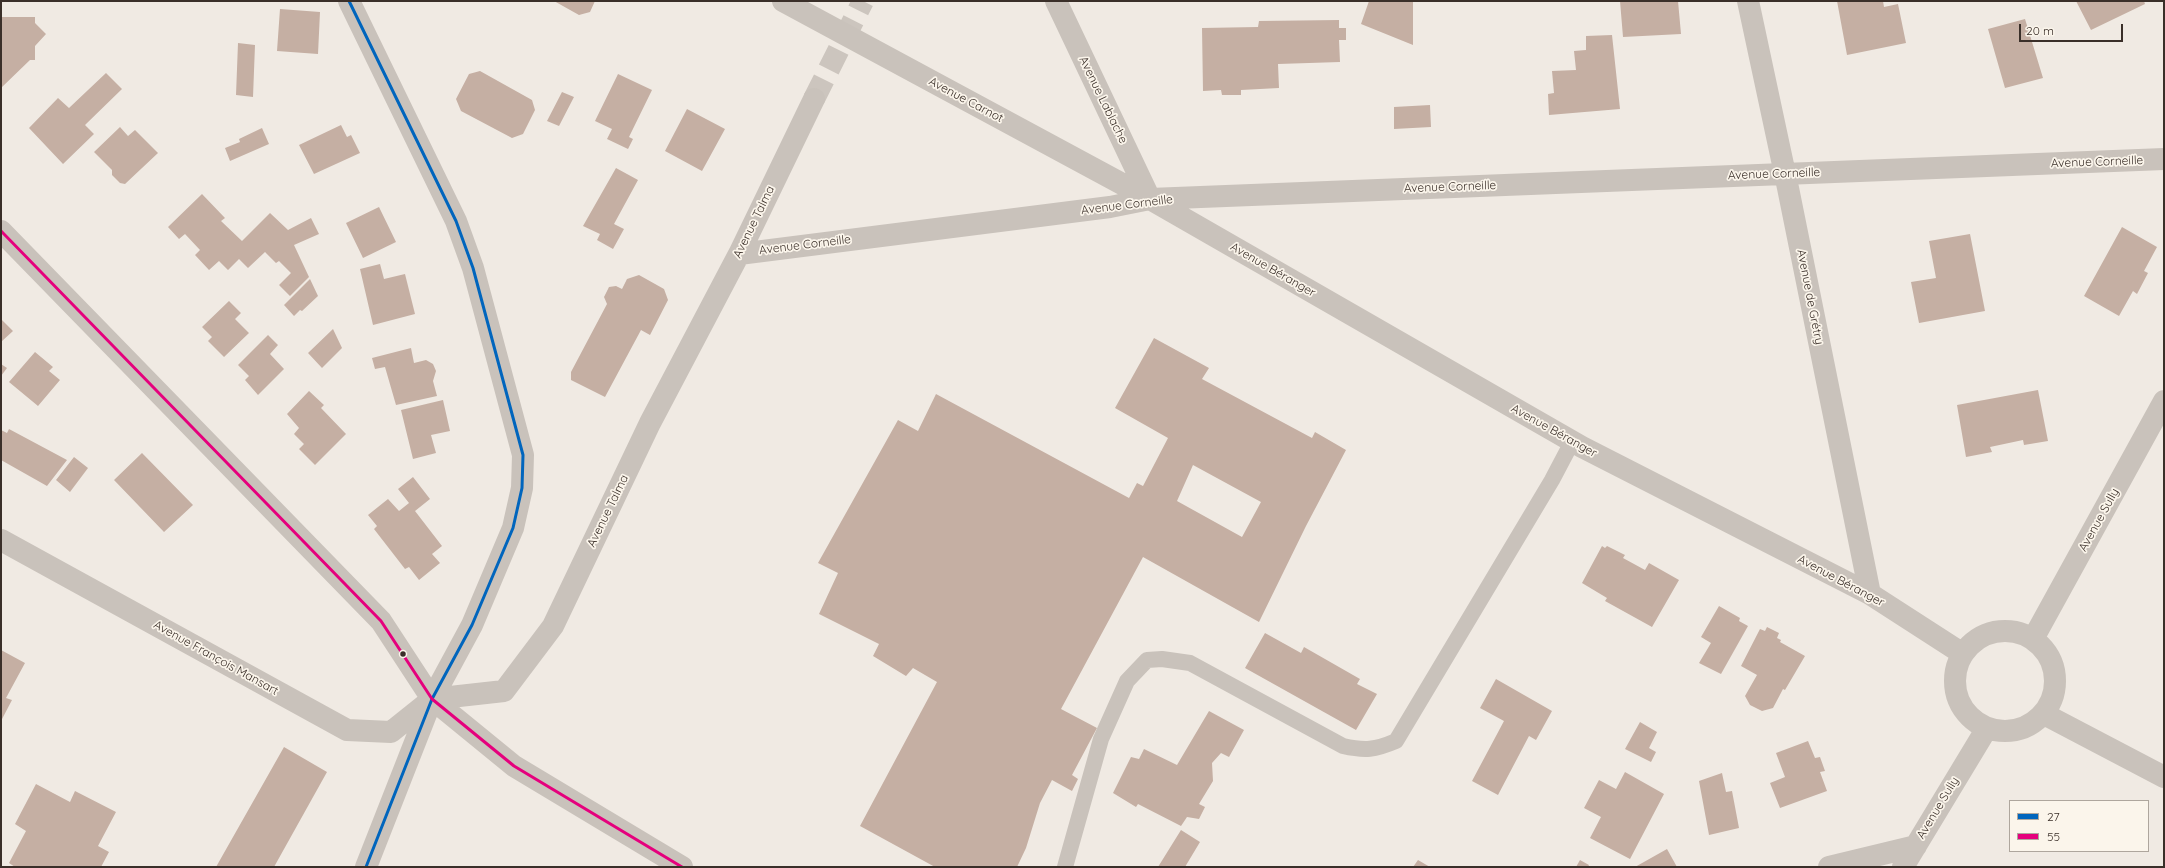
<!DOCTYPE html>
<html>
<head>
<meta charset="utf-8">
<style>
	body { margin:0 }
	#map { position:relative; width:2165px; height:868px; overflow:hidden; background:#f0eae3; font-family:Quicksand,sans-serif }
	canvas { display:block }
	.frame { position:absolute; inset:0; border:2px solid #3a2f29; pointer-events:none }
	.legend { position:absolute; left:2009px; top:800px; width:140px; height:52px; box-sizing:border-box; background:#fbf5eb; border:1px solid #aea69d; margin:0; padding:5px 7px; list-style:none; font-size:12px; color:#3a2f29 }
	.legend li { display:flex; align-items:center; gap:8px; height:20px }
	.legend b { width:20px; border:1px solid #aea69d }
	.scale { position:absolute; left:2019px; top:24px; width:104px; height:18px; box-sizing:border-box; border:2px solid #3a2f29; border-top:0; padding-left:5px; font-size:12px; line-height:14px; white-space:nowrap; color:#3a2f29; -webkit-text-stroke:3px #fbf5eb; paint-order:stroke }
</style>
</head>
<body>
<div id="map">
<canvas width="2165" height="868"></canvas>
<div class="frame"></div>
<ul class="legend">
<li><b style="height:5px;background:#0065bd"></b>27</li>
<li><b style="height:5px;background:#e5007d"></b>55</li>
</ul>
<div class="scale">20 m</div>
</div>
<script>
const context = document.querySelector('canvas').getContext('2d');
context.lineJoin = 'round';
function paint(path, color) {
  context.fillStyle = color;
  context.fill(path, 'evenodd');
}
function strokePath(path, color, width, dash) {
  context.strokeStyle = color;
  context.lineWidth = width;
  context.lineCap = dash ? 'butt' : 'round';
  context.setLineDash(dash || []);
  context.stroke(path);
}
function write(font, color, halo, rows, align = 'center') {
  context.font = font + ' Quicksand,sans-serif';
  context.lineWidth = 3.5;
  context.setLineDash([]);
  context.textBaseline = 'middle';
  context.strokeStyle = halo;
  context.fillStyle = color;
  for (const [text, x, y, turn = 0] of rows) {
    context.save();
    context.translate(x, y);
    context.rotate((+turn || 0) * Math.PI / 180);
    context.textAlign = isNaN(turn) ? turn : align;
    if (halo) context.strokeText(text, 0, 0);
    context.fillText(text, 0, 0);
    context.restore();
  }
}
paint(new Path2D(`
	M554,1H595L590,12L579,15Z
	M1369,1H1413V45L1361,24Z
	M1620,1H1678L1681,34L1623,37Z
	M1837,1H1883L1884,7L1898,4L1906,43L1847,55Z
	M2076,1H2144L2145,4L2091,30Z
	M280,9L320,12L318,54L277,51Z
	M1,17H35V23L46,34L35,46V60H30L1,88Z
	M2025,19L2043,78L2005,88L1988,29Z
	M1339,20V28H1346V40H1339L1340,62L1278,64L1279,88L1241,90V95H1222L1221,90L1203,91L1202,28L1258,27L1259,21Z
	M1612,35L1620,109L1549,115L1548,94L1554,93L1552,71L1576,70L1574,51L1586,50V36Z
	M238,43L255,45L253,97L236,95Z
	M480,71L532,100L535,110L523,134L512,138L461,111L456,99L469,74Z
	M106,73L122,89L85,125L94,134L63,164L29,128L58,98L69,108Z
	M618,74L652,90L629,137L633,139L628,149L607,139L612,129L595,121Z
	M562,92L574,97L559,126L547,121Z
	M1430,105L1431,127L1394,129V107Z
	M687,109L725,129L702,171L665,151Z
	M341,125L347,137L351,135L360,153L314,174L299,145Z
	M120,127L128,136L135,130L158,153L125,184L120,183L112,175V170L94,152Z
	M262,128L269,144L230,161L225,148L240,142L239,139Z
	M616,168L638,180L614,224L624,229L613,249L597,240L600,234L583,226Z
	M202,194L225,218L221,221L242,241L270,213L288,230L311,218L319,234L294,245L309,277L290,296L279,285L291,273L279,261L276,263L265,252L248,268L239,259L228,270L219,261L209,270L195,255L200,250L185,234L179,239L168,227Z
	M379,207L396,242L363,258L346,223Z
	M2122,227L2157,247L2144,271L2148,273L2137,294L2133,291L2119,316L2084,296Z
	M1970,234L1985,311L1919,323L1911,282L1936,278L1929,241Z
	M380,264L384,279L405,274L415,314L373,325L360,269Z
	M639,275L664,289L668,300L650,335L641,330L605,397L571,380V372L607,304L604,297L609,287L616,286L622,289L627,279Z
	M310,279L318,296L302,311L300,310L294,316L284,305Z
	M229,301L241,313L235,319L249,333L224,357L208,341L212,337L202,327Z
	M1,319L13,331L1,342Z
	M333,329L342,348L322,368L308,353Z
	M268,335L278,345L270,354L284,369L258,395L245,380L249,376L238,365Z
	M1154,338L1209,368L1202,379L1312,438L1315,432L1346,450L1306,526L1259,622L1143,557L1061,709L1097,728L1072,775L1078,779L1072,791L1052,780L1040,803L1026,848L1017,867H935L860,826L937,682L913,668L906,676L873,656L879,644L819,614L838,573L818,563L898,420L918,431L936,394L1129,498L1137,483L1143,486L1168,438L1115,408ZM1193,465L1261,502L1242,537L1177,501Z
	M411,348L414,363L426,360L433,364L436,371L433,381L437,396L396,405L385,367L375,369L372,358Z
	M35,352L53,367L49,371L60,380L38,406L9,382Z
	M1,364L7,368L1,376Z
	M2038,390L2048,441L2024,445L2023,440L1990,447L1992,452L1966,457L1957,405Z
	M309,391L324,405L321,408L346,434L315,465L299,449L304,444L294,434L299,428L287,414Z
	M443,400L450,431L431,435L436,453L413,459L401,410Z
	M9,429L67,460L47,486L1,460V430L7,433Z
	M142,453L193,505L164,532L114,480Z
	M74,457L88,468L70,492L56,480Z
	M413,477L430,499L415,511L442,546L432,554L440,563L419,580L409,567L405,569L374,529L377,526L368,515L388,499L399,511L409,503L398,489Z
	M1602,546L1605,548L1607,546L1625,555L1623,558L1645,570L1649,563L1679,580L1652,627L1605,601L1607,598L1582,583Z
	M1719,606L1740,618L1739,621L1748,626L1721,674L1699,663L1711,643L1701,637Z
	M1767,627L1779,633L1777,638L1781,640L1780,642L1805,656L1785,690L1783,689L1773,708L1762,711L1750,705L1745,696L1757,675L1741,666L1760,629L1765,631Z
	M1265,633L1301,653L1304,647L1360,679L1357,684L1377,694L1356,730L1245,668Z
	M1,650L25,663L6,698L12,700L1,721Z
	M1496,679L1552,711L1536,740L1529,736L1498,795L1472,781L1504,721L1480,708Z
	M1209,711L1244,730L1229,757L1221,753L1212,763L1213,781L1199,804L1205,807L1199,819L1187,817L1181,826L1138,804L1136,807L1113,793L1131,757L1139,759L1144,749L1177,765Z
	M1640,722L1657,732L1649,748L1656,752L1651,762L1625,749Z
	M1808,741L1815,758L1820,757L1825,771L1820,772L1827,791L1780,808L1770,783L1785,777L1776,753Z
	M284,747L327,772L274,867H216Z
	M1625,772L1664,794L1630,859L1590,838L1601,817L1584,808L1599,780L1616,789Z
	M1722,773L1726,792L1732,791L1739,828L1709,835L1699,781Z
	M36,784L70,802L75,791L116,812L98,846L109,852L101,867H15L9,863L26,831L15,824Z
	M1181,830L1200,842L1185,867H1158Z
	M1667,849L1677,867H1635Z
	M1418,860L1430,867H1413Z
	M1580,860L1589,865L1588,867H1576Z`), '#c5afa3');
strokePath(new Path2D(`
	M814,99L863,1`), '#ccc5be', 22, [22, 11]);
strokePath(new Path2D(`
	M1065,867L1101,739L1127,681L1147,660L1162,659L1190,663L1343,746C1365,751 1375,750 1396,741L1552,480L1572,442`), '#c9c2bb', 16);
strokePath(new Path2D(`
	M349,1L456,221L473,268L523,455L522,488L513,528L472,625L432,699L366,867
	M783,1L1150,199L1582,447L1870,594L1963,654
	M1056,1L1150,199
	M1748,1L1788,188L1870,594
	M1,231L381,621L432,699L514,766L682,867
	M739,254L1110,207L1150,199L2164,159
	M1,540L347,730L391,732L431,700
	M1955 681a50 50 0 1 1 100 0a50 50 0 1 1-100 0Z
	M2033,639L2164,401
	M432,699L504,691L553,626L650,423L739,254L814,99
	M2044,714L2164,777
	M1829,867L1916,846
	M1903,867L1987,728`), '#c9c2bb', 22);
strokePath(new Path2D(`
	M349,1L456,221L473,268L523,455L522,488L513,528L472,625L432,699L366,867`), '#0065bd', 3);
strokePath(new Path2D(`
	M1,231L381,621L432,699L514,766L682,867`), '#e5007d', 3);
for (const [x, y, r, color] of [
	[403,654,3.5,"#3a2f29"]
]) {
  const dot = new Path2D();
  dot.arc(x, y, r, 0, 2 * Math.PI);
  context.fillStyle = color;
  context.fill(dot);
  strokePath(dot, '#fbf5eb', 1.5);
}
write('12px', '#3a2f29', '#fbf5eb', [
	["Avenue Carnot",966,100,28],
	["Avenue Lablache",1103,100,64],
	["Avenue Corneille",2097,162,-2],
	["Avenue Corneille",1774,174,-2],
	["Avenue Corneille",1450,187,-2],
	["Avenue Corneille",1127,205,-7],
	["Avenue Talma",754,222,-64],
	["Avenue Corneille",805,245,-7],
	["Avenue Béranger",1273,270,30],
	["Avenue de Grétry",1810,297,79],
	["Avenue Béranger",1554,431,29],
	["Avenue Talma",608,511,-64],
	["Avenue Sully",2099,520,-61],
	["Avenue Béranger",1841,581,28],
	["Avenue François Mansart",216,658,29],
	["Avenue Sully",1938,808,-59]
]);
</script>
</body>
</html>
